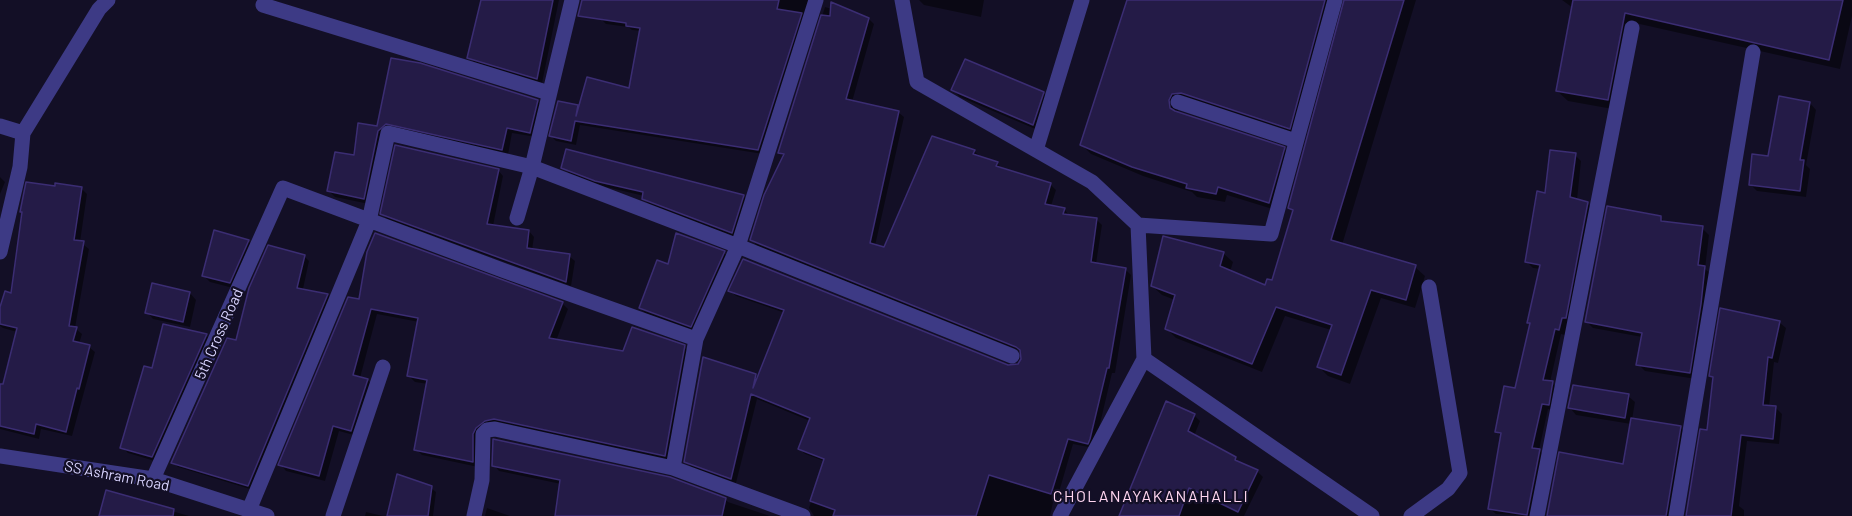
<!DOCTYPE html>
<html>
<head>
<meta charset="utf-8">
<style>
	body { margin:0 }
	canvas { display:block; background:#130f26 }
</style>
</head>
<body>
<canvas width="1852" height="516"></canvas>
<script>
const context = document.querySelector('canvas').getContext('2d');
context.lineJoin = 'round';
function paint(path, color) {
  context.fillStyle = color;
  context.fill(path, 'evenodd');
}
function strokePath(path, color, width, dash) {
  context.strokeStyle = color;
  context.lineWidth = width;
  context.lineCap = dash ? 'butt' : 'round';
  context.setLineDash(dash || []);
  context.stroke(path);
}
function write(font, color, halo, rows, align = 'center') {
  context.font = font + ' Barlow,sans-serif';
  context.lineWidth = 4.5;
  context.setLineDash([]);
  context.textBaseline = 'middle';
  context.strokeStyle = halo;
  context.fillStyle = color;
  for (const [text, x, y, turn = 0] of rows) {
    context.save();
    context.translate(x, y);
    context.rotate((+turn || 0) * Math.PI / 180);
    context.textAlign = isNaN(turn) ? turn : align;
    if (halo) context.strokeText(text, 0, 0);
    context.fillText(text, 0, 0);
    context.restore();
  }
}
paint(new Path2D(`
	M482,0H559L542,83L474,62L469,57Z
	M604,0H811L763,154L580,125L576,145L556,141L551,136L578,106L580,108L630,90L641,31L632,30L628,27L606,24L601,19Z
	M919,0H984L981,17L924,5Z
	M1128,0H1341L1299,137L1178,108V114L1284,149L1293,158L1279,211L1227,195L1225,202L1197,197L1192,192L1143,176L1091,154L1081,144Z
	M1344,0H1416L1342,245L1415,267L1425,276L1415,308L1381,298L1350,384L1328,376L1318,366L1331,330L1285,316L1262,372L1176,338L1167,329L1175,300L1162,295L1152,286L1223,253L1233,262L1230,272L1266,287L1273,282L1294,212L1290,208Z
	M1562,0H1852V16L1840,69L1635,23L1618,110L1568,101L1557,91L1573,8Z
	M825,7L869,19L874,24L852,102L898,112L904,117L875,246L885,249L974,151L980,156L997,163L1003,169L1050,184L1056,190L1051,206L1064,209L1069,215L1096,219L1102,225L1096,264L1125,269L1131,275L1115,373H1112L1095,445L1093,448L1073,444L1057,499L1054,498L1050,516H814L809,508L824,461L805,454L800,449L810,421L757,399L736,483L691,467L686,461L755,375L758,378L785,313L736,296L730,291L1008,367H1014L1022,361L1021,351L757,246L752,240L784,157L779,152Z
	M392,59L537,101L543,107L536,137L512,133L508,155L392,129L369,204L335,197L329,191L378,128Z
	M953,90L1043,93L1050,100L1040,131L960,97Z
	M1810,103L1816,110L1806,165L1810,169L1806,197L1757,191L1750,184Z
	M1575,155L1581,161L1577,200L1587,203L1594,210L1565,335L1561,334L1550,382L1559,389L1555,411L1548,409L1539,450L1546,457L1534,516L1496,514L1489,508L1502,437L1496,431L1516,390L1531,325L1529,322L1541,269L1533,268L1527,262L1546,194Z
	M563,167L743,196L749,202L738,238L649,204L643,198L644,196L602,186L569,173Z
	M498,170L503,176L493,226L529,231L534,237L532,250L569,256L575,261L571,286L387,219L382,214Z
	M0,177L5,182L0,194Z
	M81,188L87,194L80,242L89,249L75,328L82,334L79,344L89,347L95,352L72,436L41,429L39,439L0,429V385L5,386L17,332L3,328L0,326V312Z
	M1661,218L1666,223L1702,228L1709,235L1705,269L1711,274L1696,379L1645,371L1638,364L1642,337L1593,328L1586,321Z
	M248,241L255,247L237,289L210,282L203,275Z
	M724,253L731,259L698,333L647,315L640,308L669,266Z
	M304,256L309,261L303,289L328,295L332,300L253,490L178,467L173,463Z
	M190,293L196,300L190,327L153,319L147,312Z
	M361,301L562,303L568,309L556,341L624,353L684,347L690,353L671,462L492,426L478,467L422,455L416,449L428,384L415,382L409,376L419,322L377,314L360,378L367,380L374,386L357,436L339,431L325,481L286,471L280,464Z
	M1779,322L1786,328L1778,363L1774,362L1769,407L1776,408L1782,414L1779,444L1747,441L1739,506L1744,510V516H1687L1709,432L1715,380L1711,376Z
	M206,335L212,341L158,462L128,453L122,447L153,370Z
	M1628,396L1635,402L1632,420L1680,427L1687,434L1673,516H1548L1624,465L1631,424L1576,415L1570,408Z
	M1194,415L1200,421L1194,436L1235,458L1242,464L1257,471L1263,477L1244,516H1121Z
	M494,465L725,499L728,502L770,516H556L561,484L499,471Z
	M431,488L436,492L433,516H388Z
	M107,492L189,516H100Z
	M487,508L510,516H485Z
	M366,512L383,516H365Z`), '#0007');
const building = new Path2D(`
	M481,0H553L537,79L467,58Z
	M582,0H779L777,9L802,13L758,150L575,121L571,141L549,136L558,101L578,105L576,116L587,77L629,88L640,28L626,26V23L578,16Z
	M1127,0H1325L1290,129L1181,93L1172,94L1169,100L1170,108L1175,111L1285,147L1269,203L1218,187L1216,194L1186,188L1187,184L1132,167L1080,145Z
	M1344,0H1404L1331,240L1416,265L1406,300L1371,290L1341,375L1317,367L1332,325L1276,307L1252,364L1165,329L1175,295L1151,286L1163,236L1224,252L1220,266L1265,285L1267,279L1272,280L1293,210L1288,208Z
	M1573,0H1843L1829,60L1625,13L1608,100L1556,91Z
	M831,2L869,18L846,99L899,111L870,243L884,247L932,136L975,150L973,154L998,162L996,166L1051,183L1045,204L1065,208L1063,214L1097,218L1091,262L1126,268L1109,368H1107L1090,439L1088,444L1068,439L1051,494L989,475L976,516H833L835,510L810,501L824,459L798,449L810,418L751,394L731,479L684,462L703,357L756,374L753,388L784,310L728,291L743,259L1008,365L1018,364L1021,359L1020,350L1016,347L750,240L764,195L784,154L778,153L821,15L830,16Z
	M391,58L420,63L538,100L530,133L507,128L502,150L386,124L378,131L364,199L327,191L335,152L354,155L358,123L377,126Z
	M965,59L1044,92L1033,125L951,90Z
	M1779,96L1810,102L1800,160H1804L1800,191L1749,185L1752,154L1768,156Z
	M395,145L499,169L487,224L529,230L527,248L570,254L566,282L380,214Z
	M566,149L744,195L732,233L642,199L643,192L595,181L561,168Z
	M1550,150L1576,153L1570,197L1588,202L1566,318H1562L1559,330L1555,329L1543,380L1553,381L1549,405L1542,404L1532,448L1540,449L1527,515L1488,509L1501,433L1495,432L1504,386L1515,388L1530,323H1527L1540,265L1525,262L1537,191L1545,193Z
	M26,182L55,186V183L82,187L74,240L84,241L69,326L77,327L73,341L90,345L79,389L77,388L66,432L36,424L34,434L0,426V384H3L17,328L0,324V307L5,291L11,293L22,212H20Z
	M1607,206L1661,216V221L1703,226L1698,265L1705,266L1701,304L1690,373L1636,365L1642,333L1585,322Z
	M214,230L249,240L230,283L202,276Z
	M375,233L563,302L549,338L623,351L632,327L685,345L665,456L494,419L485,421L476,428L473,434V462L414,450L427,380L407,376L418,318L371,309L353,375L368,379L351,431L333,426L319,476L278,465L348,297L359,299L367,252Z
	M676,233L725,251L691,327L639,308L657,260L668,264Z
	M268,245L305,255L297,288L328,294L248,486L171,463L227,338L236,340L249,288Z
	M152,283L190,292L183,322L145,313Z
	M1720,308L1780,321L1772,358L1768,357L1763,405L1776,406L1773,439L1741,435L1731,516H1686L1700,429L1707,430L1713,377L1709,376Z
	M163,324L207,334L152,457L120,448L144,366L152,368Z
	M1573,385L1629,394L1625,418L1568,408Z
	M1166,401L1195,414L1188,431L1236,457L1235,460L1258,470L1238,512L1189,488L1179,516H1119Z
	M1631,418L1681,426L1666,516H1547L1559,452L1623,464Z
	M493,439L670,477L726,498L722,516H555L560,480L492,466Z
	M397,474L432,486L428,516H387Z
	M106,490L174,509L173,516H99Z`);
paint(building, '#241b47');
strokePath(building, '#3b2d73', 1.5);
strokePath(new Path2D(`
	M816,0L738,246L1012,356
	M902,0L917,82L1092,182L1138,225L1144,359L1372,516
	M263,5L549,93
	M1178,102L1296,141
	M0,126L23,133
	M1036,150L1082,0
	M517,218L532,167L572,0
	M1138,225L1271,234L1335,0
	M0,252L20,167L23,133L99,9L108,0
	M0,456L153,479L267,516
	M153,479L283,188L505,271L696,339
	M249,510L369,221L388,133L532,167L738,246L696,339L673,468
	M333,516L383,367
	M474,516L482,480L483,434L487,430L495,429L673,468L803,516
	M1060,516L1144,359
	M1411,516L1448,489L1460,473L1429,287
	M1537,516L1632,28
	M1676,516L1753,52`), '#3d3a85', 15);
write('15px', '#d9d4ff', '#130f26', [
	["5th Cross Road",219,334,-66],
	["SS Ashram Road",117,476,11]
]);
context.letterSpacing = '1.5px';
write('16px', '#ffd6f0', '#130f26', [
	["CHOLANAYAKANAHALLI",1151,497]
]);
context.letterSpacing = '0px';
</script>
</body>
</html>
